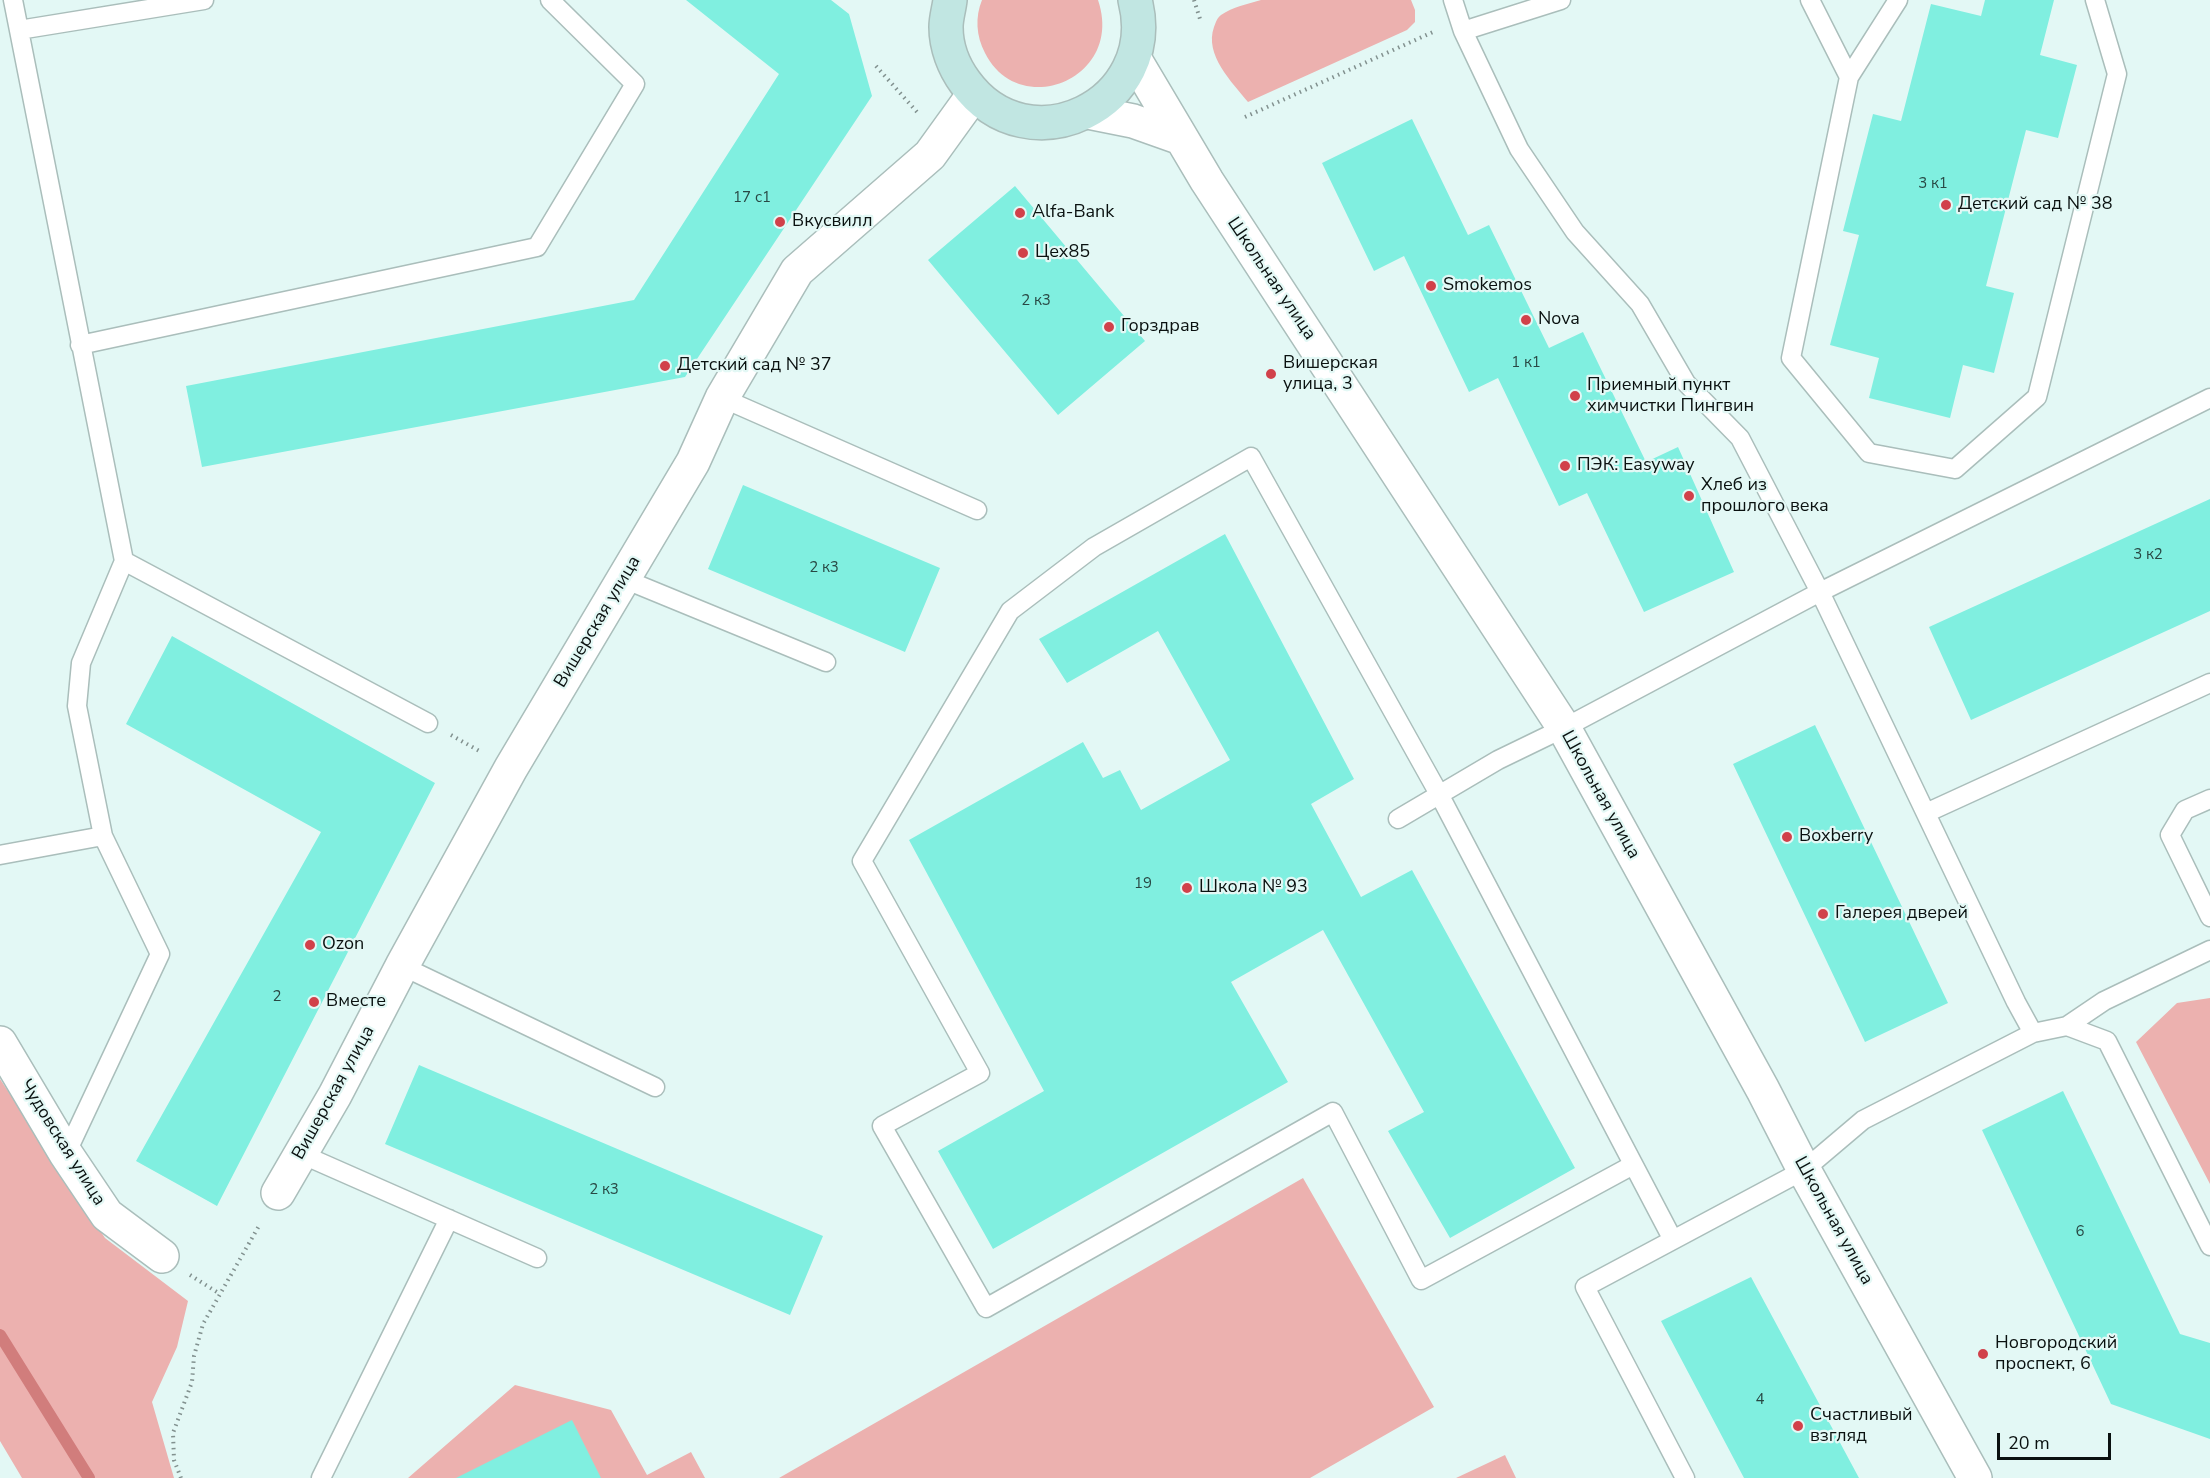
<!DOCTYPE html>
<html>
<head>
<meta charset="utf-8">
<style>
	body { margin:0 }
	#map { position:relative; width:2210px; height:1478px; overflow:hidden; background:#e3f8f5; font-family:"Nunito Sans",sans-serif }
	canvas { display:block }
	.scale { position:absolute; left:1997px; top:1433px; width:114px; height:27px; box-sizing:border-box; border:3px solid #0a1110; border-top:0; padding-left:8px; font-size:18px; line-height:21px; white-space:nowrap; color:#0a1110; -webkit-text-stroke:4px #e3f8f5; paint-order:stroke }
</style>
</head>
<body>
<div id="map">
<canvas width="2210" height="1478"></canvas>
<div class="scale">20 m</div>
</div>
<script>
const context = document.querySelector('canvas').getContext('2d');
context.lineJoin = 'round';
function paint(path, color) {
  context.fillStyle = color;
  context.fill(path, 'evenodd');
}
function strokePath(path, color, width, dash) {
  context.strokeStyle = color;
  context.lineWidth = width;
  context.lineCap = dash ? 'butt' : 'round';
  context.setLineDash(dash || []);
  context.stroke(path);
}
function write(font, color, halo, rows, align = 'center') {
  context.font = font + ' "Nunito Sans",sans-serif';
  context.lineWidth = 4.5;
  context.setLineDash([]);
  context.textBaseline = 'middle';
  context.strokeStyle = halo;
  context.fillStyle = color;
  for (const [text, x, y, turn = 0] of rows) {
    context.save();
    context.translate(x, y);
    context.rotate((+turn || 0) * Math.PI / 180);
    context.textAlign = isNaN(turn) ? turn : align;
    if (halo) context.strokeText(text, 0, 0);
    context.fillText(text, 0, 0);
    context.restore();
  }
}
paint(new Path2D(`
	M982,0H1098C1125,79 1019,121 985,53C976,36 975,17 982,0Z
	M1261,0H1411L1415,10V22L1407,30L1248,102C1232,82 1204,55 1214,27C1216,22 1217,18 1221,15C1233,7 1247,4 1261,0Z
	M2210,998V1184L2136,1042L2177,1003Z
	M0,1079L105,1238L188,1301L177,1347L152,1402L174,1478H22L0,1441Z
	M1303,1178L1434,1407L1310,1478H779Z
	M515,1385L611,1410L647,1475L691,1452L705,1478H408Z
	M1505,1455L1516,1478H1456Z`), '#ecb1af');
strokePath(new Path2D(`
	M0,1335L89,1478`), '#d17d7c', 12);
paint(new Path2D(`
	M686,0H831L849,14L872,96L685,377L202,467L186,386L634,300L779,74Z
	M1985,0H2054L2040,55L2077,65L2058,138L2026,130L1986,286L2014,293L1994,373L1963,365L1950,418L1869,398L1879,358L1830,345L1859,235L1843,231L1873,114L1901,121L1931,4L1981,16Z
	M1412,119L1468,235L1489,225L1549,348L1583,332L1646,462L1678,447L1734,572L1644,612L1587,493L1559,506L1498,378L1469,392L1404,256L1374,271L1322,163Z
	M1015,186L1145,341L1058,415L928,260Z
	M743,485L940,568L905,652L708,569Z
	M2210,499V611L1971,720L1929,627Z
	M1225,534L1354,779L1311,804L1361,897L1412,870L1575,1168L1450,1238L1388,1131L1424,1112L1323,930L1231,982L1288,1082L993,1249L938,1151L1044,1091L909,840L1083,742L1103,778L1120,770L1141,810L1230,760L1158,631L1067,683L1039,639Z
	M172,636L435,783L217,1206L136,1161L321,832L126,724Z
	M1815,725L1948,1003L1865,1042L1733,764Z
	M419,1065L823,1236L790,1315L385,1144Z
	M2063,1091L2180,1334L2210,1343V1439L2111,1404L1982,1130Z
	M1751,1277L1859,1478H1744L1661,1321Z
	M572,1420L601,1478H456Z`), '#80efe0');
const lane = new Path2D(`
	M13,0L124,561L81,663L77,706L103,836L160,954L66,1154
	M1453,0L1463,31L1561,0
	M1810,0L1849,77
	M1898,0L1849,77L1791,358L1869,453L1955,469L2037,397L2117,74L2095,0
	M19,30L204,0
	M1463,31L1519,149L1575,232L1640,304L1686,383L1740,438L1820,592L2016,1002L2033,1033L1863,1120L1804,1170L1585,1287L1685,1478
	M80,345L537,247L635,84L550,0
	M722,398L977,510
	M124,561L428,723
	M624,579L826,662
	M2210,799L2185,810L2170,835L2210,917
	M1926,813L2210,683
	M1398,819L1498,760L1564,728L1820,592L2210,398
	M0,855L103,836
	M402,966L655,1087
	M2067,1026L2104,1001L2210,950
	M2033,1033L2067,1026L2107,1041L2210,1246
	M301,1154L537,1258
	M1633,1165L1421,1280L1333,1112L986,1308L882,1126L980,1073L862,861L1010,611L1094,547L1251,457L1439,794L1673,1240
	M321,1478L449,1219`);
const street = new Path2D(`
	M1134,58L1207,181L1564,728L1763,1090L1804,1170L1975,1478
	M1088,112L1133,121L1181,138
	M0,1043L66,1154L107,1215L162,1256
	M278,1193L335,1095L402,966L511,768L693,462L722,398L797,271L930,155L974,94`);
const secondary = new Path2D(`
	M950,0C949,9 946,18 946,27C946,47 954,67 965,82C1028,169 1162,104 1135,0`);
strokePath(lane, '#aabebb', 21);
strokePath(street, '#aabebb', 36);
strokePath(secondary, '#aabebb', 36);
strokePath(new Path2D(`
	M1194,0L1200,19
	M876,66L917,112
	M1245,117L1433,32
	M451,735L481,752
	M190,1275L220,1294
	M181,1478L174,1460L173,1433L192,1382L194,1356L203,1324L260,1224`), '#82918f', 4, [1.5, 4.5]);
strokePath(lane, '#fff', 18);
strokePath(street, '#fff', 33);
strokePath(secondary, '#c1e6e2', 33);
for (const [x, y, r, color] of [
	[1946,205,6,"#d1414a"],
	[1020,213,6,"#d1414a"],
	[780,222,6,"#d1414a"],
	[1023,253,6,"#d1414a"],
	[1431,286,6,"#d1414a"],
	[1526,320,6,"#d1414a"],
	[1109,327,6,"#d1414a"],
	[665,366,6,"#d1414a"],
	[1271,374,6,"#d1414a"],
	[1575,396,6,"#d1414a"],
	[1565,466,6,"#d1414a"],
	[1689,496,6,"#d1414a"],
	[1787,837,6,"#d1414a"],
	[1187,888,6,"#d1414a"],
	[1823,914,6,"#d1414a"],
	[310,945,6,"#d1414a"],
	[314,1002,6,"#d1414a"],
	[1983,1354,6,"#d1414a"],
	[1798,1426,6,"#d1414a"]
]) {
  const dot = new Path2D();
  dot.arc(x, y, r, 0, 2 * Math.PI);
  context.fillStyle = color;
  context.fill(dot);
  strokePath(dot, '#e3f8f5', 2);
}
write('15px', '#284844', null, [
	["3 к1",1933,184],
	["17 с1",752,198],
	["2 к3",1036,301],
	["1 к1",1526,363],
	["3 к2",2148,555],
	["2 к3",824,568],
	["19",1143,884],
	["2",277,997],
	["2 к3",604,1190],
	["6",2080,1232],
	["4",1760,1400]
]);
write('18px', '#0a1110', '#e3f8f5', [
	["Детский сад № 38",1958,205],
	["Alfa-Bank",1032,213],
	["Вкусвилл",792,222],
	["Цех85",1035,253],
	["Smokemos",1443,286],
	["Nova",1538,320],
	["Горздрав",1121,327],
	["Вишерская",1283,364],
	["улица, 3",1283,385],
	["Детский сад № 37",677,366],
	["Приемный пункт",1587,386],
	["химчистки Пингвин",1587,407],
	["ПЭК: Easyway",1577,466],
	["Хлеб из",1701,486],
	["прошлого века",1701,507],
	["Boxberry",1799,837],
	["Школа № 93",1199,888],
	["Галерея дверей",1835,914],
	["Ozon",322,945],
	["Вместе",326,1002],
	["Новгородский",1995,1344],
	["проспект, 6",1995,1365],
	["Счастливый",1810,1416],
	["взгляд",1810,1437]
], 'left');
write('18px', '#0a1110', '#e3f8f5', [
	["Школьная улица",1271,279,56],
	["Вишерская улица",598,622,-59],
	["Школьная улица",1600,795,61],
	["Вишерская улица",334,1093,-61],
	["Чудовская улица",62,1143,58],
	["Школьная улица",1833,1221,61]
]);
</script>
</body>
</html>
